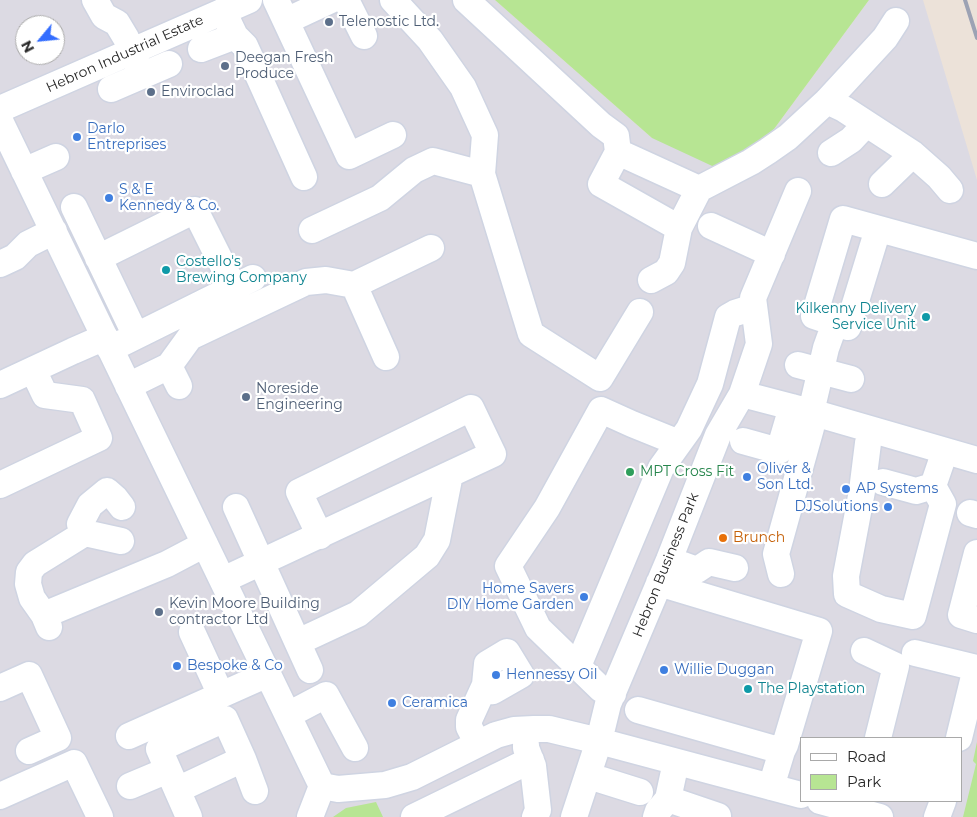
<!DOCTYPE html>
<html>
<head>
<meta charset="utf-8">
<style>
	body { margin:0 }
	#map { position:relative; width:977px; height:817px; overflow:hidden; background:#ece2d9; font-family:Montserrat,sans-serif }
	canvas { display:block }
	.legend { position:absolute; left:800px; top:737px; width:162px; height:65px; box-sizing:border-box; background:#fff; border:1px solid #a9a9a9; margin:0; padding:6px 9px; list-style:none; font-size:15px; color:#282828 }
	.legend li { display:flex; align-items:center; gap:10px; height:25px }
	.legend b { width:25px; border:1px solid #a9a9a9 }
	.north { position:absolute; left:15px; top:15px; width:50px; height:50px; box-sizing:border-box; background:#fff; border:1px solid #a9a9a9; border-radius:50%; rotate:242deg; font-size:14px; font-weight:700; line-height:20px; text-align:center; color:#282828 }
	.north::after { content:''; display:block; margin:auto; width:18px; height:22px; background:#336dff; clip-path:polygon(50% 0,100% 100%,50% 72%,0 100%) }
</style>
</head>
<body>
<div id="map">
<canvas width="977" height="817"></canvas>
<ul class="legend">
<li><b style="height:6px;background:#fff"></b>Road</li>
<li><b style="height:14px;background:#b7e593"></b>Park</li>
</ul>
<div class="north">N</div>
</div>
<script>
const context = document.querySelector('canvas').getContext('2d');
context.lineJoin = 'round';
function paint(path, color) {
  context.fillStyle = color;
  context.fill(path, 'evenodd');
}
function strokePath(path, color, width, dash) {
  context.strokeStyle = color;
  context.lineWidth = width;
  context.lineCap = dash ? 'butt' : 'round';
  context.setLineDash(dash || []);
  context.stroke(path);
}
function write(font, color, halo, rows, align = 'center') {
  context.font = font + ' Montserrat,sans-serif';
  context.lineWidth = 4.5;
  context.setLineDash([]);
  context.textBaseline = 'middle';
  context.strokeStyle = halo;
  context.fillStyle = color;
  for (const [text, x, y, turn = 0] of rows) {
    context.save();
    context.translate(x, y);
    context.rotate((+turn || 0) * Math.PI / 180);
    context.textAlign = isNaN(turn) ? turn : align;
    if (halo) context.strokeText(text, 0, 0);
    context.fillText(text, 0, 0);
    context.restore();
  }
}
paint(new Path2D(`
	M0,0H495L652,138L774,129L869,0H923L977,180V817H0ZM25,25H55V55H25ZM801,738H961V801H801Z`), '#dcdae3');
paint(new Path2D(`
	M495,0H869L774,129L723,171L652,138Z
	M977,742V817H963L976,764L973,761Z
	M376,802L383,817H333L346,808Z`), '#b7e593');
const minor = new Path2D(`
	M95,0L104,16L117,23L126,38L142,76
	M276,0L349,156L393,135
	M346,0L364,36
	M393,0L430,40L463,87L485,135L482,174L531,334L600,378L640,312
	M466,0L601,125L616,136L618,152L699,189L679,228L601,184L618,152
	M223,11L235,36L245,46L304,177
	M286,21L331,0
	M201,49L235,36
	M111,89L169,64
	M827,101L844,109L913,154L939,177L950,190
	M0,109L249,0
	M0,121L322,786L310,817
	M831,153L851,140L866,124
	M24,171L56,157
	M882,184L913,154
	M699,189L751,162L768,151L788,137L827,101L885,38L896,21
	M74,207L136,336
	M711,226L772,254
	M312,230L380,198L414,170L433,161L482,174
	M98,258L195,210L234,288
	M0,264L15,257L28,244L54,231
	M651,280L666,272L672,263L679,228
	M354,285L431,248
	M835,323L848,327L878,229
	M110,349L253,278
	M798,365L851,379
	M169,366L190,337L306,282L326,280L354,285L386,357
	M0,385L73,351L105,337
	M128,386L169,366L179,386
	M742,394L759,344L753,298L798,191
	M872,430L868,443L862,491L846,576L847,594L881,609L913,616L943,504L933,486L945,451
	M743,441L779,451L792,407
	M883,482L916,491L933,486
	M0,485L99,438L82,400L45,395L33,370
	M236,507L310,670
	M970,513L977,515
	M85,533L80,524L90,505L107,491L115,498L122,507
	M977,553L961,615L977,620
	M669,560L697,570L709,562L735,568
	M781,574L776,554L811,428V412L826,348L835,323L814,316L843,219L977,256
	M223,580L493,454L471,408L299,492L320,536
	M659,583L819,631L785,745L782,751L771,787
	M44,615L32,598L28,584L29,572L35,564L85,533L121,541
	M49,627L44,615L167,564L205,544
	M192,632L221,695
	M298,642L358,614L427,556L437,540L450,474
	M864,651L896,666L878,738
	M915,653L976,668L959,738
	M578,666L661,468L689,429L710,384L728,317L735,313L754,307
	M0,688L29,675L58,738L29,751
	M613,694L601,689L538,628L508,566L547,508L601,410L632,424L679,443
	M638,710L782,751
	M288,715L326,695L355,748
	M129,736L268,674
	M478,744L469,727V720L485,685L487,664L507,652L521,675L493,691L485,685
	M526,745V748L533,766L538,810L535,817
	M243,759L255,791
	M589,776L640,792
	M130,786L168,770
	M322,786L338,789L385,785L412,777L496,735L514,730L534,729H549L599,741L801,795
	M177,790L243,759L225,719L159,749L189,817
	M0,796L74,763L100,817
	M668,799L718,816
	M820,801L880,817
	M414,817L531,760
	M574,817L599,741L608,704L669,560L718,435L742,394L811,412L977,460
	M656,817L658,811L668,799L676,762
	M937,817L943,801`);
strokePath(minor, '#cfd4e2', 29);
strokePath(minor, '#fff', 26);
strokePath(new Path2D(`
	M965,0L977,38`), '#9ca2b4', 4);
for (const [x, y, r, color] of [
	[329,22,5,"#5c6f8a"],
	[225,66,5,"#5c6f8a"],
	[151,92,5,"#5c6f8a"],
	[77,137,5,"#3f7fe0"],
	[109,198,5,"#3f7fe0"],
	[166,270,5,"#0f9aa8"],
	[926,317,5,"#0f9aa8"],
	[246,397,5,"#5c6f8a"],
	[630,472,5,"#2e9e5b"],
	[747,477,5,"#3f7fe0"],
	[846,489,5,"#3f7fe0"],
	[888,507,5,"#3f7fe0"],
	[723,538,5,"#e8710a"],
	[584,597,5,"#3f7fe0"],
	[159,612,5,"#5c6f8a"],
	[177,666,5,"#3f7fe0"],
	[664,670,5,"#3f7fe0"],
	[496,675,5,"#3f7fe0"],
	[748,689,5,"#0f9aa8"],
	[392,703,5,"#3f7fe0"]
]) {
  const dot = new Path2D();
  dot.arc(x, y, r, 0, 2 * Math.PI);
  context.fillStyle = color;
  context.fill(dot);
  strokePath(dot, '#fff', 2);
}
write('14px', '#4e5e75', '#fff', [
	["Telenostic Ltd.",339,22],
	["Deegan Fresh",235,58],
	["Produce",235,74],
	["Enviroclad",161,92],
	["Noreside",256,389],
	["Engineering",256,405],
	["Kevin Moore Building",169,604],
	["contractor Ltd",169,620]
], 'left');
write('14px', '#282828', '#fff', [
	["Hebron Industrial Estate",125,54,-24],
	["Hebron Business Park",666,565,-68]
]);
write('14px', '#366cbe', '#fff', [
	["Darlo",87,129],
	["Entreprises",87,145],
	["S & E",119,190],
	["Kennedy & Co.",119,206],
	["Oliver &",757,469],
	["Son Ltd.",757,485],
	["AP Systems",856,489],
	["DJSolutions",878,507,"right"],
	["Home Savers",574,589,"right"],
	["DIY Home Garden",574,605,"right"],
	["Bespoke & Co",187,666],
	["Willie Duggan",674,670],
	["Hennessy Oil",506,675],
	["Ceramica",402,703]
], 'left');
write('14px', '#0d838f', '#fff', [
	["Costello's",176,262],
	["Brewing Company",176,278],
	["Kilkenny Delivery",916,309,"right"],
	["Service Unit",916,325,"right"],
	["The Playstation",758,689]
], 'left');
write('14px', '#27864d', '#fff', [
	["MPT Cross Fit",640,472]
], 'left');
write('14px', '#c56008', '#fff', [
	["Brunch",733,538]
], 'left');
</script>
</body>
</html>
